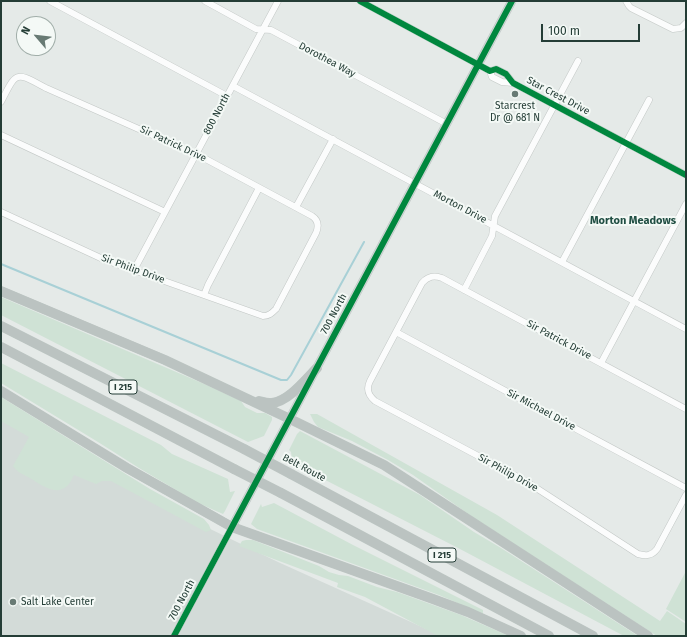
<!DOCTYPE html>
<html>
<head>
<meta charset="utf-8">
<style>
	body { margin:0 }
	#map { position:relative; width:687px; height:637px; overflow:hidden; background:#e5eae8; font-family:"Fira Sans",sans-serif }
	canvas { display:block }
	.frame { position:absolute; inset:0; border:2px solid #243d36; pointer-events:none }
	.north { position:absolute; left:16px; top:16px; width:40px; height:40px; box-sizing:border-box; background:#f4f9f6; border:1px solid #a1aea9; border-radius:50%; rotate:298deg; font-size:11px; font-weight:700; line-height:16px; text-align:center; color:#243d36 }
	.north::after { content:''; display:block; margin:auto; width:14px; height:18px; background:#687a74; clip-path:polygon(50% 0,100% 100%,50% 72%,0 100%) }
	.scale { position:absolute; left:541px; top:24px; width:99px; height:18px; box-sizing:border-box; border:2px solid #243d36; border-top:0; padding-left:5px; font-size:12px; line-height:14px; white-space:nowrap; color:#243d36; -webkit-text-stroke:3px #f4f9f6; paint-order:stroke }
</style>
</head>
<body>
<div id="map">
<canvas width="687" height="637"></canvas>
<div class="frame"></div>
<div class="north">N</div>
<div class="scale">100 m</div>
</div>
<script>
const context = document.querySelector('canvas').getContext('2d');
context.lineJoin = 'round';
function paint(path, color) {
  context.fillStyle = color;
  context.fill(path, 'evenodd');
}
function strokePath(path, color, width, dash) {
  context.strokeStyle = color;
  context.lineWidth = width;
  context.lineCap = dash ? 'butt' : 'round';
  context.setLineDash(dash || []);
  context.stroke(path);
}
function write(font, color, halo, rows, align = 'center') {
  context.font = font + ' "Fira Sans",sans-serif';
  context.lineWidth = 4;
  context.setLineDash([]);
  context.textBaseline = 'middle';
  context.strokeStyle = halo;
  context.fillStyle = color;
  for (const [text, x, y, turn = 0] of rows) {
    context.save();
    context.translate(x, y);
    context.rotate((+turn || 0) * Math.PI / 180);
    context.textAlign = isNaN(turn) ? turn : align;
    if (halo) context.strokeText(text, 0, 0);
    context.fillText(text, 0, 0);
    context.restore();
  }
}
paint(new Path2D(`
	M1,405L122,486L278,562L442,636H1Z`), '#d3dbd8');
paint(new Path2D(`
	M1,297L209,386L241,401L245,407L257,413H265L272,417V420L264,436L248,442L1,315Z
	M1,363L161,445L172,454L228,479L230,492L235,491L225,511L223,514L198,503L139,468L98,442L1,383Z
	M1,397L150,489L204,519L209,525L211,530L206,532L111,481H102L96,484L74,475C71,480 69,487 62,489C52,494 37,482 28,477C22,474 17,472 13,466L29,437L1,421Z
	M310,414H317L497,515L660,621L667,611L686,624V636H657L474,518L413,475L388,460L352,441L318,427L314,422Z
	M300,431L420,495L474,532L501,548L638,636H624L460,549L296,465L293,466L291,452L289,450L297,434Z
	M274,503L353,545L483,610V614L439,595L257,529L251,524L261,504L262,507Z
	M246,540H253L258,542L319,566L329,572L339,575L348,576L377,587L397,592L461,615L509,636H438L365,597L337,587L338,583L239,546L242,541Z
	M686,571V622L666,609Z`), '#cfe2d5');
strokePath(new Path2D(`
	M1,264L281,380H287L291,375L364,242`), '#a8d0d6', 2);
const minor = new Path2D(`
	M50,1L227,96
	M205,1L256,29L271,30L447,124
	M360,1L490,71L496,69L506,74L513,83L686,175
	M626,1L629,6L631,8L673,29L681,28L686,23
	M490,71L492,77L502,82L513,83
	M233,86L686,329
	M1,102C17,70 16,72 46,88L202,157L312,216C318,220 319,226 316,233L276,309C272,313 269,316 263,316L105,260L1,212
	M1,135L165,212
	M296,207L333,139
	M562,262L649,100
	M134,270L278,1
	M464,290L492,236L495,216L578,61
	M204,295L208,285L259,188
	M396,332L686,488
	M601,363L686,204
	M686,409L442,278C434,275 428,276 422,283L370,381C366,389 368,395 375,401L527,482L638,554C646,556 652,556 657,549L686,495
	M174,636L232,527`);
const major = new Path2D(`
	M232,527L512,1`);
const highway = new Path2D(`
	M1,291L165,360L290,419L384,465L648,636
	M1,326L244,449
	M1,347L234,469
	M1,391L127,468L232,527L433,599L468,612L521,636
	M259,401C263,402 268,403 272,403C289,401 305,380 317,368
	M291,474L593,636
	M281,493L549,636`);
strokePath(minor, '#c2c7c5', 7);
strokePath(major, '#bdc6c3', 9);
strokePath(highway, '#bdc6c3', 10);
strokePath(minor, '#fbfcfc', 6);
strokePath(major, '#ced6d4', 8);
strokePath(highway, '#bbc3c1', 9);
const highwayBridge = new Path2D(`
	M244,449L291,474
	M234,469L281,493`);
strokePath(highwayBridge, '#bdc6c3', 10, []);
strokePath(highwayBridge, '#bbc3c1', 9);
strokePath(new Path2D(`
	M360,1L490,71L496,69L506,74L513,83L686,175
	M174,636L512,1`), '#00873e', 6);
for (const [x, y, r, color] of [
	[515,94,4,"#687a74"],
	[13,602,4,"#687a74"]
]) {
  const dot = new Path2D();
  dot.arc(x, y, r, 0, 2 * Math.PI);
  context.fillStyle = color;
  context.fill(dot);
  strokePath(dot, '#f4f9f6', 1.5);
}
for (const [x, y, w] of [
	[123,387,28],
	[442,555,28]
]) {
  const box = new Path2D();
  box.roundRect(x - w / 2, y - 7, w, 14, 3);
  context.fillStyle = '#f4f9f6';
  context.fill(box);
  strokePath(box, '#243d36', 1);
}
write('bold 9px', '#243d36', null, [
	["I 215",123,387],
	["I 215",442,555]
]);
write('10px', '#243d36', '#f4f9f6', [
	["Dorothea Way",327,60,28],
	["Star Crest Drive",558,96,28],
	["800 North",217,114,-62],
	["Sir Patrick Drive",173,144,25],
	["Morton Drive",460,207,28],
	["Sir Philip Drive",133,269,20],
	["700 North",334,314,-62],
	["Sir Patrick Drive",559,340,28],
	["Sir Michael Drive",541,410,28],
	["Belt Route",304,468,28],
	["Sir Philip Drive",508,473,29],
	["700 North",182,600,-62]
]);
write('10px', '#243d36', '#f4f9f6', [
	["Starcrest",515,106],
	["Dr @ 681 N",515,118],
	["Salt Lake Center",21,602,"left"]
]);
write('bold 11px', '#204e43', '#f4f9f6', [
	["Morton Meadows",633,221]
]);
</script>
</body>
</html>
